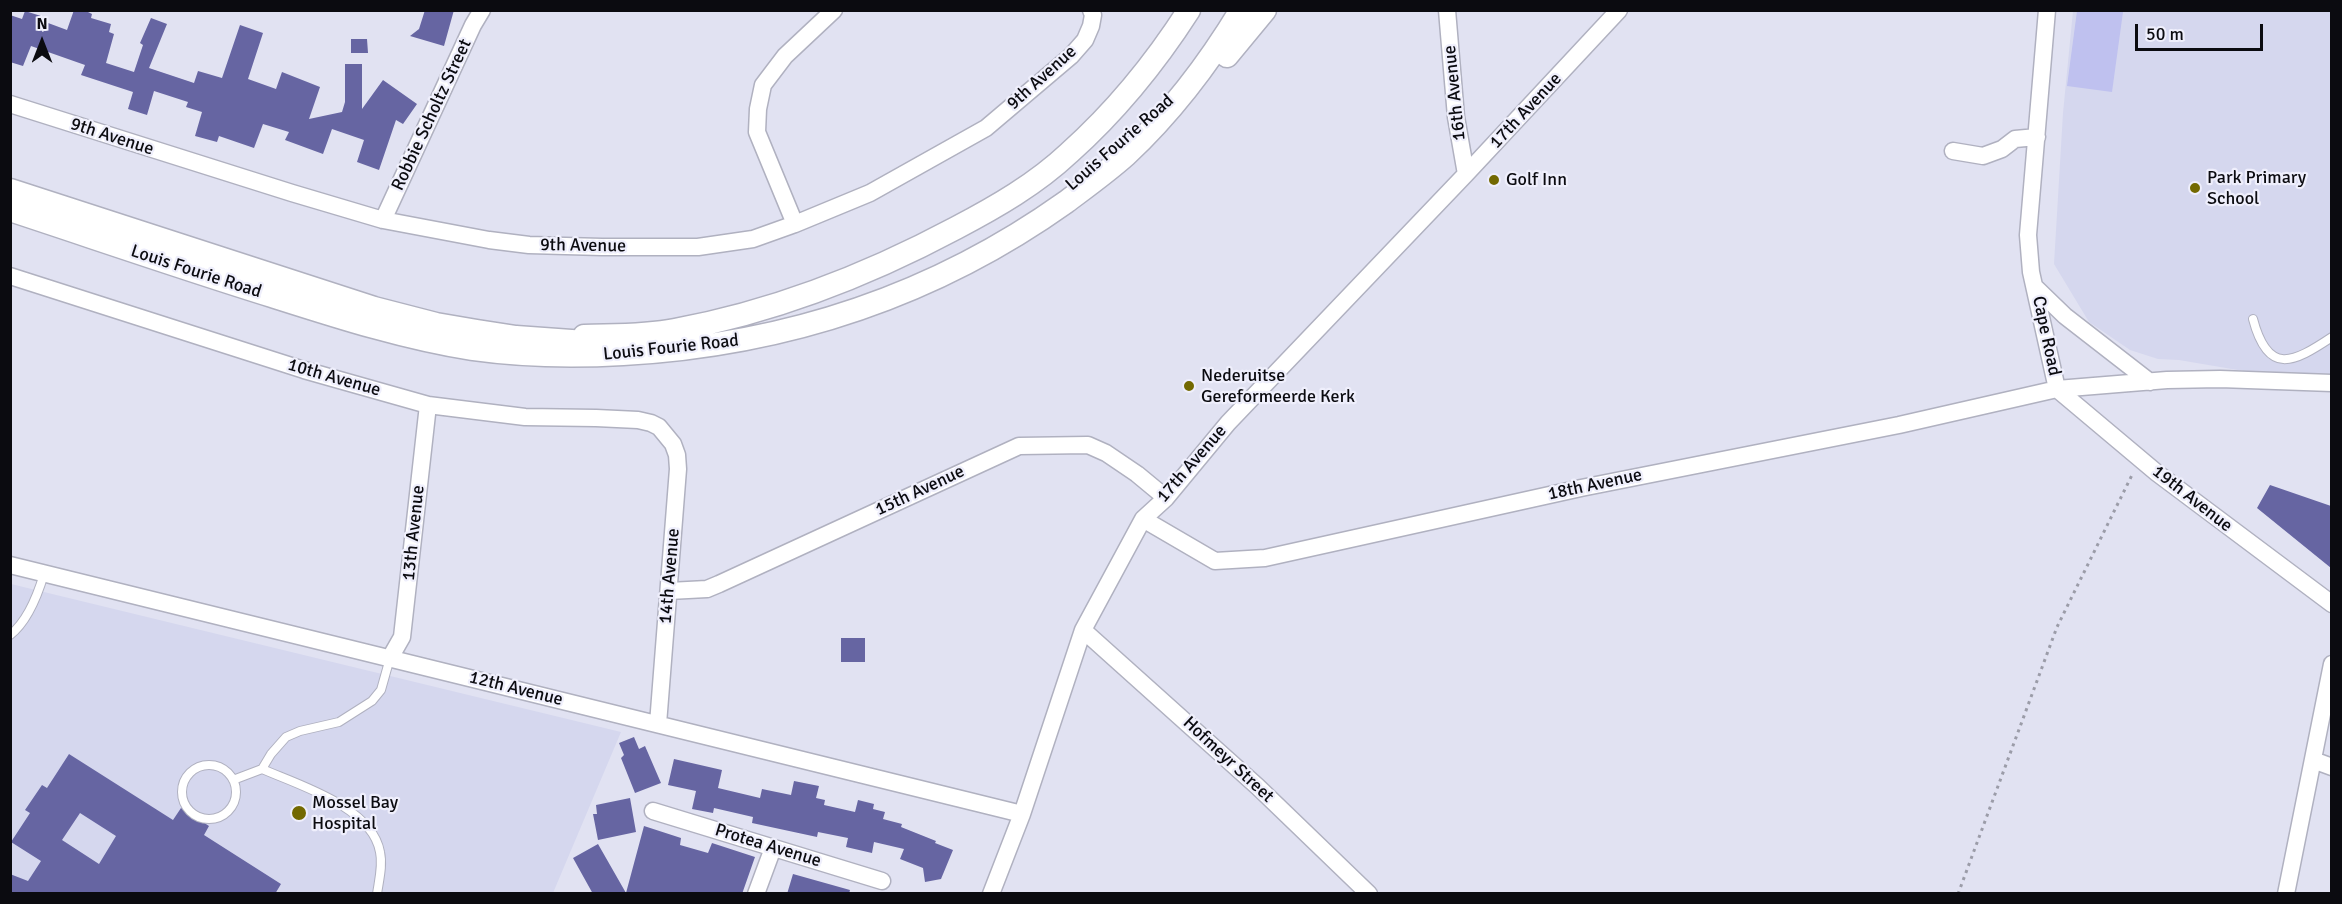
<!DOCTYPE html>
<html>
<head>
<meta charset="utf-8">
<style>
	body { margin:0 }
	#map { position:relative; width:2342px; height:904px; overflow:hidden; background:#e1e2f2; font-family:Signika,sans-serif }
	canvas { display:block }
	.frame { position:absolute; inset:0; border:12px solid #0b0b10; pointer-events:none }
	.north { position:absolute; left:12px; top:12px; width:60px; height:60px; -webkit-text-stroke:4px #efeffc; paint-order:stroke; rotate:0deg; font-size:16px; font-weight:700; line-height:24px; text-align:center; color:#0b0b10 }
	.north::after { content:''; display:block; margin:auto; width:21px; height:27px; background:#0b0b10; clip-path:polygon(50% 0,100% 100%,50% 72%,0 100%) }
	.scale { position:absolute; left:2135px; top:24px; width:128px; height:27px; box-sizing:border-box; border:3px solid #0b0b10; border-top:0; padding-left:8px; font-size:18px; line-height:21px; white-space:nowrap; color:#0b0b10; -webkit-text-stroke:4px #efeffc; paint-order:stroke }
</style>
</head>
<body>
<div id="map">
<canvas width="2342" height="904"></canvas>
<div class="frame"></div>
<div class="north">N</div>
<div class="scale">50 m</div>
</div>
<script>
const context = document.querySelector('canvas').getContext('2d');
context.lineJoin = 'round';
function paint(path, color) {
  context.fillStyle = color;
  context.fill(path, 'evenodd');
}
function strokePath(path, color, width, dash) {
  context.strokeStyle = color;
  context.lineWidth = width;
  context.lineCap = dash ? 'butt' : 'round';
  context.setLineDash(dash || []);
  context.stroke(path);
}
function write(font, color, halo, rows, align = 'center') {
  context.font = font + ' Signika,sans-serif';
  context.lineWidth = 4.5;
  context.setLineDash([]);
  context.textBaseline = 'middle';
  context.strokeStyle = halo;
  context.fillStyle = color;
  for (const [text, x, y, turn = 0] of rows) {
    context.save();
    context.translate(x, y);
    context.rotate((+turn || 0) * Math.PI / 180);
    context.textAlign = isNaN(turn) ? turn : align;
    if (halo) context.strokeText(text, 0, 0);
    context.fillText(text, 0, 0);
    context.restore();
  }
}
paint(new Path2D(`
	M2073,11H2331V375L2273,376L2179,360L2158,359L2130,350L2089,322L2054,264L2063,113Z
	M11,584L621,732L553,893L11,894Z`), '#d5d7ee');
paint(new Path2D(`
	M2115,10L2123,12L2112,92L2067,86L2077,11Z`), '#bfc1ef');
paint(new Path2D(`
	M74,10H84L92,14L91,18L111,24L109,32L114,34L106,63L134,72L143,45L140,43L151,18L167,24L149,68L194,83L198,71L222,78L240,25L263,33L248,79L276,89L282,72L320,87L309,119L342,112L345,102V64H362V109L383,80L417,104L403,124L396,120L379,170L357,162L364,140L332,129L323,154L285,140L289,132L263,124L254,148L219,136L217,142L195,136L202,112L186,107L188,102L154,91L147,115L128,109L133,92L81,75L85,65L31,46L23,66L10,62V15L22,19L25,11L41,16L40,20L67,30Z
	M425,10H454L444,46L410,36L419,29Z
	M351,39H367L368,53H351Z
	M2270,485L2331,506V568L2257,508Z
	M841,638H865V662H841Z
	M634,737L639,749L645,746L661,783L635,793L621,758L624,755L619,743Z
	M69,754L173,820L181,808L209,826L204,835L281,884L275,894H10V874L28,881L41,861L11,842L30,813L25,810L42,785L47,788ZM80,813L116,836L99,864L62,840Z
	M674,759L722,770L718,788L760,798L762,789L791,795L794,781L819,786L816,798L825,800L824,805L855,812L858,800L874,804L873,809L885,812L883,819L902,824L901,827L936,841L935,843L953,850L941,879L925,882L923,868L900,859L904,849L874,842L872,853L846,847L848,838L818,832L817,837L752,823L753,817L714,808L713,813L692,809L696,791L668,785Z
	M630,798L636,832L598,840L593,814H597L596,805Z
	M644,826L681,838L680,845L708,853L712,843L755,857L742,894H593L573,858L598,844L626,893Z
	M793,874L850,890L849,894H787Z`), '#6665a2');
const lane = new Path2D(`
	M2253,319C2268,376 2293,363 2332,337
	M10,635C28,621 38,594 44,574
	M182 792a27 27 0 1 1 54 0a27 27 0 1 1-54 0Z
	M262,769C299,785 372,807 380,852C383,865 379,880 377,894
	M233,780L262,769L271,754L286,737L300,731L339,722L372,701L381,690L390,658`);
const street = new Path2D(`
	M1447,10L1456,117L1466,174
	M2047,10L2028,235L2031,272L2057,389
	M10,104L292,193L383,220L489,240L529,245L602,247H698L753,239L795,224L870,193L986,128L1071,56L1085,40L1091,26L1093,15L1091,10
	M1953,151L1983,156L2002,149L2015,139L2037,137
	M383,220L473,25L482,10
	M795,224L757,132L758,109L763,85L785,56L834,10
	M10,276L304,370L428,405L525,417L596,418L638,420L651,423L659,427L673,444L677,455L678,469L658,724
	M2035,287L2065,316L2150,382
	M2057,389L2157,473L2332,604
	M1143,519L1215,561L1265,558L1581,488L1899,425L2057,389L2167,380L2220,379L2332,383
	M10,565L1022,814
	M669,591L707,589L719,584L1019,446L1088,445L1106,453L1137,474L1166,498
	M1083,630L1258,787L1369,894
	M390,658L402,637L428,405
	M2313,760L2332,767
	M653,811L882,881
	M756,894L773,848
	M991,894L1022,814L1083,630L1143,519L1166,498L1228,423L1466,174L1619,10
	M2286,894L2332,664`);
const secondary = new Path2D(`
	M1227,56L1265,10
	M10,190L374,308L436,324L477,331L516,337L599,343
	M10,210C98,239 185,269 272,296C338,317 403,338 472,349C522,356 572,357 623,354C784,345 934,296 1066,202C1086,187 1107,172 1126,155C1171,113 1209,63 1241,10
	M584,336C614,335 645,336 675,330C773,312 868,275 956,228C996,207 1036,184 1069,153C1116,111 1155,63 1189,10`);
strokePath(lane, '#b0b1c0', 10);
strokePath(street, '#b0b1c0', 19);
strokePath(secondary, '#b0b1c0', 25);
strokePath(new Path2D(`
	M1958,894L2057,627L2132,475`), '#9b9ca8', 3, [3, 4.5]);
strokePath(lane, '#fff', 8);
strokePath(street, '#fff', 16);
strokePath(secondary, '#fff', 22);
for (const [x, y, r, color] of [
	[1494,180,6,"#736901"],
	[2195,188,6,"#736901"],
	[1189,386,6,"#736901"],
	[299,813,8,"#736901"]
]) {
  const dot = new Path2D();
  dot.arc(x, y, r, 0, 2 * Math.PI);
  context.fillStyle = color;
  context.fill(dot);
  strokePath(dot, '#efeffc', 2);
}
write('18px', '#0b0b10', '#efeffc', [
	["9th Avenue",1042,78,-42],
	["16th Avenue",1455,93,-96],
	["17th Avenue",1526,111,-47],
	["Robbie Scholtz Street",432,115,-65],
	["9th Avenue",112,137,18],
	["Louis Fourie Road",1120,143,-41],
	["9th Avenue",583,246,1],
	["Louis Fourie Road",196,272,18],
	["Cape Road",2046,336,78],
	["Louis Fourie Road",671,348,-6],
	["10th Avenue",334,378,16],
	["17th Avenue",1192,464,-49],
	["18th Avenue",1595,485,-12],
	["15th Avenue",920,491,-25],
	["19th Avenue",2192,499,38],
	["13th Avenue",414,533,-84],
	["14th Avenue",670,576,-85],
	["12th Avenue",516,689,14],
	["Hofmeyr Street",1228,760,43],
	["Protea Avenue",768,846,17]
]);
write('18px', '#0b0b10', '#efeffc', [
	["Park Primary",2207,178],
	["School",2207,199],
	["Golf Inn",1506,180],
	["Nederuitse",1201,376],
	["Gereformeerde Kerk",1201,397],
	["Mossel Bay",312,803],
	["Hospital",312,824]
], 'left');
</script>
</body>
</html>
